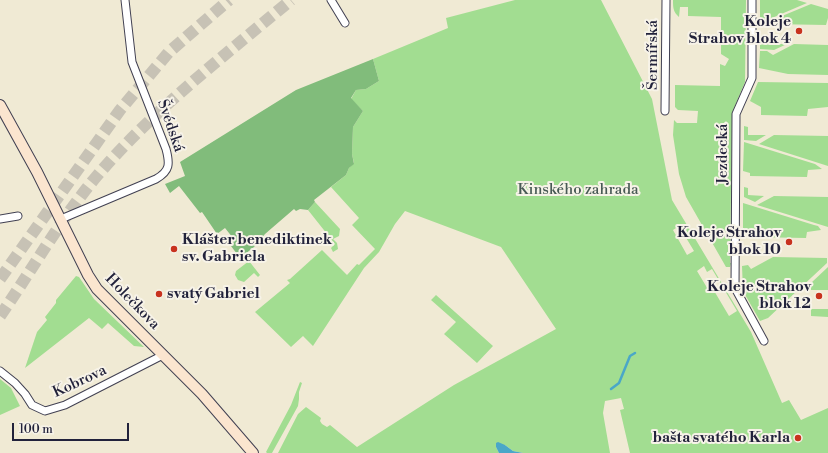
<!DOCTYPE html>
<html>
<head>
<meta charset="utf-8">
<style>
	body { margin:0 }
	#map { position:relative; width:828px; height:453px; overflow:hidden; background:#f0ead4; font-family:"Libre Bodoni",serif }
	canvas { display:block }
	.scale { position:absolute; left:12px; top:423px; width:117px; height:18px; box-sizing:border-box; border:2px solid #22223b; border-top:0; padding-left:5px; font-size:12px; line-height:14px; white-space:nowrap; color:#22223b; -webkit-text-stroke:3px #f7f3e8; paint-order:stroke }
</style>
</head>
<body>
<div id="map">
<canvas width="828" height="453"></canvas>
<div class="scale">100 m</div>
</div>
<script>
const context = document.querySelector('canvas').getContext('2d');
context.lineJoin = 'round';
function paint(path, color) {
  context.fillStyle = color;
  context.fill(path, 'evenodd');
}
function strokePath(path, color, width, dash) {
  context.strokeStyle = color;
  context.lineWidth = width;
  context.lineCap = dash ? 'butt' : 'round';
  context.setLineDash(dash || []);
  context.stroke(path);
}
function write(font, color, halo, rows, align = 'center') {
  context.font = font + ' "Libre Bodoni",serif';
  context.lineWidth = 4;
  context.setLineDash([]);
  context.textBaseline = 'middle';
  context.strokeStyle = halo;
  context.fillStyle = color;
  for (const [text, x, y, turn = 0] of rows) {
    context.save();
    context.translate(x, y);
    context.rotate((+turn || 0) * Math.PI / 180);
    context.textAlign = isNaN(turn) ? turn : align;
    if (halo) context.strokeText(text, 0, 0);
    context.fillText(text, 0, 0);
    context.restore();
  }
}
paint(new Path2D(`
	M515,0H601L652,99L672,200L751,332L782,403L789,400L801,420L828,408V453H630L620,410L624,409L621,398L605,401L603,413L610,453H523L513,451L505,445L496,447L499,453H278L298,414L306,407L321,418L320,421L322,424L327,427L330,425L357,447L454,385L556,329L501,247L405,211L395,224L379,252L364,268L313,346L303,336L291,347L255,312L290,283L287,280L290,279L322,250L347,275L357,264L359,265L375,249L352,225L359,218L331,187L346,175L349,168L354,163L352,154L353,127L363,111L351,99L356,90L366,89L379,81L373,59L448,28L446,18ZM679,226L694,251L687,255L673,230ZM704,266L707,272L712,269L737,311L729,316L713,289L709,291L697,271Z
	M673,0H746L745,82L732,113L730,263H731L730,267H726L686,197L679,174L673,135L674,120L677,123H697L698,111L678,110L675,107V85L720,86V64L725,66L729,59L721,54V17L688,16V7H680L679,17C673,12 673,7 673,0Z
	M760,0H797L807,3L765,21H760Z
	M811,4L828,9V18L826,25L770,24V21Z
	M760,35L767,36V44H787L774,50L760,49Z
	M794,44L828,45V75L788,74L759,68L760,51H767L773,55Z
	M758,82L828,83V107L808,109L807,116L761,115V107L750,101Z
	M744,126L748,127V135H766L756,141L744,140Z
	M774,135L828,136V166L759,144Z
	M744,142L815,164L822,169L808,170L807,177L750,176V173L743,171Z
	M744,187L748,188V195L764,196L755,202L744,197Z
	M774,196L828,197V227L757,205Z
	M315,202L340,229L339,236L333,239L337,243L338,249L333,252L331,248L335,244L308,210Z
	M743,203L814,225L818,226L821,230L807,232L806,238L750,237V233L743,232Z
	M773,257L827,258V263L768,318L760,321L743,291L742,266L748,265L751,269Z
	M249,261L260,275L258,277L254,273L244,282L238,280L235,275L236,271Z
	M828,267V290H811V283Z
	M76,276L79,277L94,299L144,347L134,346L108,323L102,329L89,318L25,368L37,332L47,320L45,317L56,303V300Z
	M436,295L493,346L477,363L444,334L456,322L431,300Z
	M811,309H828V317L811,316Z
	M0,379L11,388L20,406L0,415Z
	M300,382L302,383L299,392V399L298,406L272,453H267L266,452L291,405Z`), '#a2dd91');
paint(new Path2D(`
	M373,59L379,81L366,89L356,90L351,98L363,111L353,127L352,154L354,164L349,168L346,175L314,200L315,202L308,210L300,209L296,211L294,209L265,234L254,247L240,258L228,242L233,238L225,228L217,234L202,212L200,213L179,186L170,193L165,184L185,176L180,162L296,90Z`), '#81bc7b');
paint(new Path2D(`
	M498,442L505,445L513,451L523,453H499L496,447V443Z`), '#4aa7c8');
strokePath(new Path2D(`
	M611,389L619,383L630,356L635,353`), '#4aa7c8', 2.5);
strokePath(new Path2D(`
	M0,279L120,110L169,52L229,0
	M0,316C32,270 60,220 96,177C153,110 224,56 291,0`), '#c7c2b5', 12, [12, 6]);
const street = new Path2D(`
	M331,0L345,23
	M752,0V78L736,114L735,288L764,341
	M665,111L666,0
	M0,219L18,216
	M61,219L156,179C170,171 170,164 166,149L132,62L125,0
	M0,371L15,383L25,394L32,405L45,411L65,405L163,355`);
const secondary = new Path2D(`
	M0,105L37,172L88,275L97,289L202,394L253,453`);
strokePath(street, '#414052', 9);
strokePath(secondary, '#414052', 12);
strokePath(street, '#fff', 7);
strokePath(secondary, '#fbe5cf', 10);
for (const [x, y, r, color] of [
	[799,31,4,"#c8321e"],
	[789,242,4,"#c8321e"],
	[174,249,4,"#c8321e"],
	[159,294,4,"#c8321e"],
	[819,296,4,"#c8321e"],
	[798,438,4,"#c8321e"]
]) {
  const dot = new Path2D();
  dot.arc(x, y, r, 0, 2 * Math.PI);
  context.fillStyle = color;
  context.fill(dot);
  strokePath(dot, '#f7f3e8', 1.5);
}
write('bold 15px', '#22223b', '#f7f3e8', [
	["Koleje",791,22],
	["Strahov blok 4",791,39],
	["Koleje Strahov",781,233],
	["blok 10",781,250],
	["Klášter benediktinek",182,240,"left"],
	["sv. Gabriela",182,257,"left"],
	["Koleje Strahov",811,287],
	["blok 12",811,304],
	["svatý Gabriel",167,294,"left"],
	["bašta svatého Karla",790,438]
], 'right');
write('15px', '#22223b', '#f7f3e8', [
	["Šermířská",653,55,-90],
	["Švédská",170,126,71],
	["Jezdecká",723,154,-90],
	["Holečkova",132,302,46],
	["Kobrova",80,382,-25]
]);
write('15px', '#485a55', '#f7f3e8', [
	["Kinského zahrada",578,190]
]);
</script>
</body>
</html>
